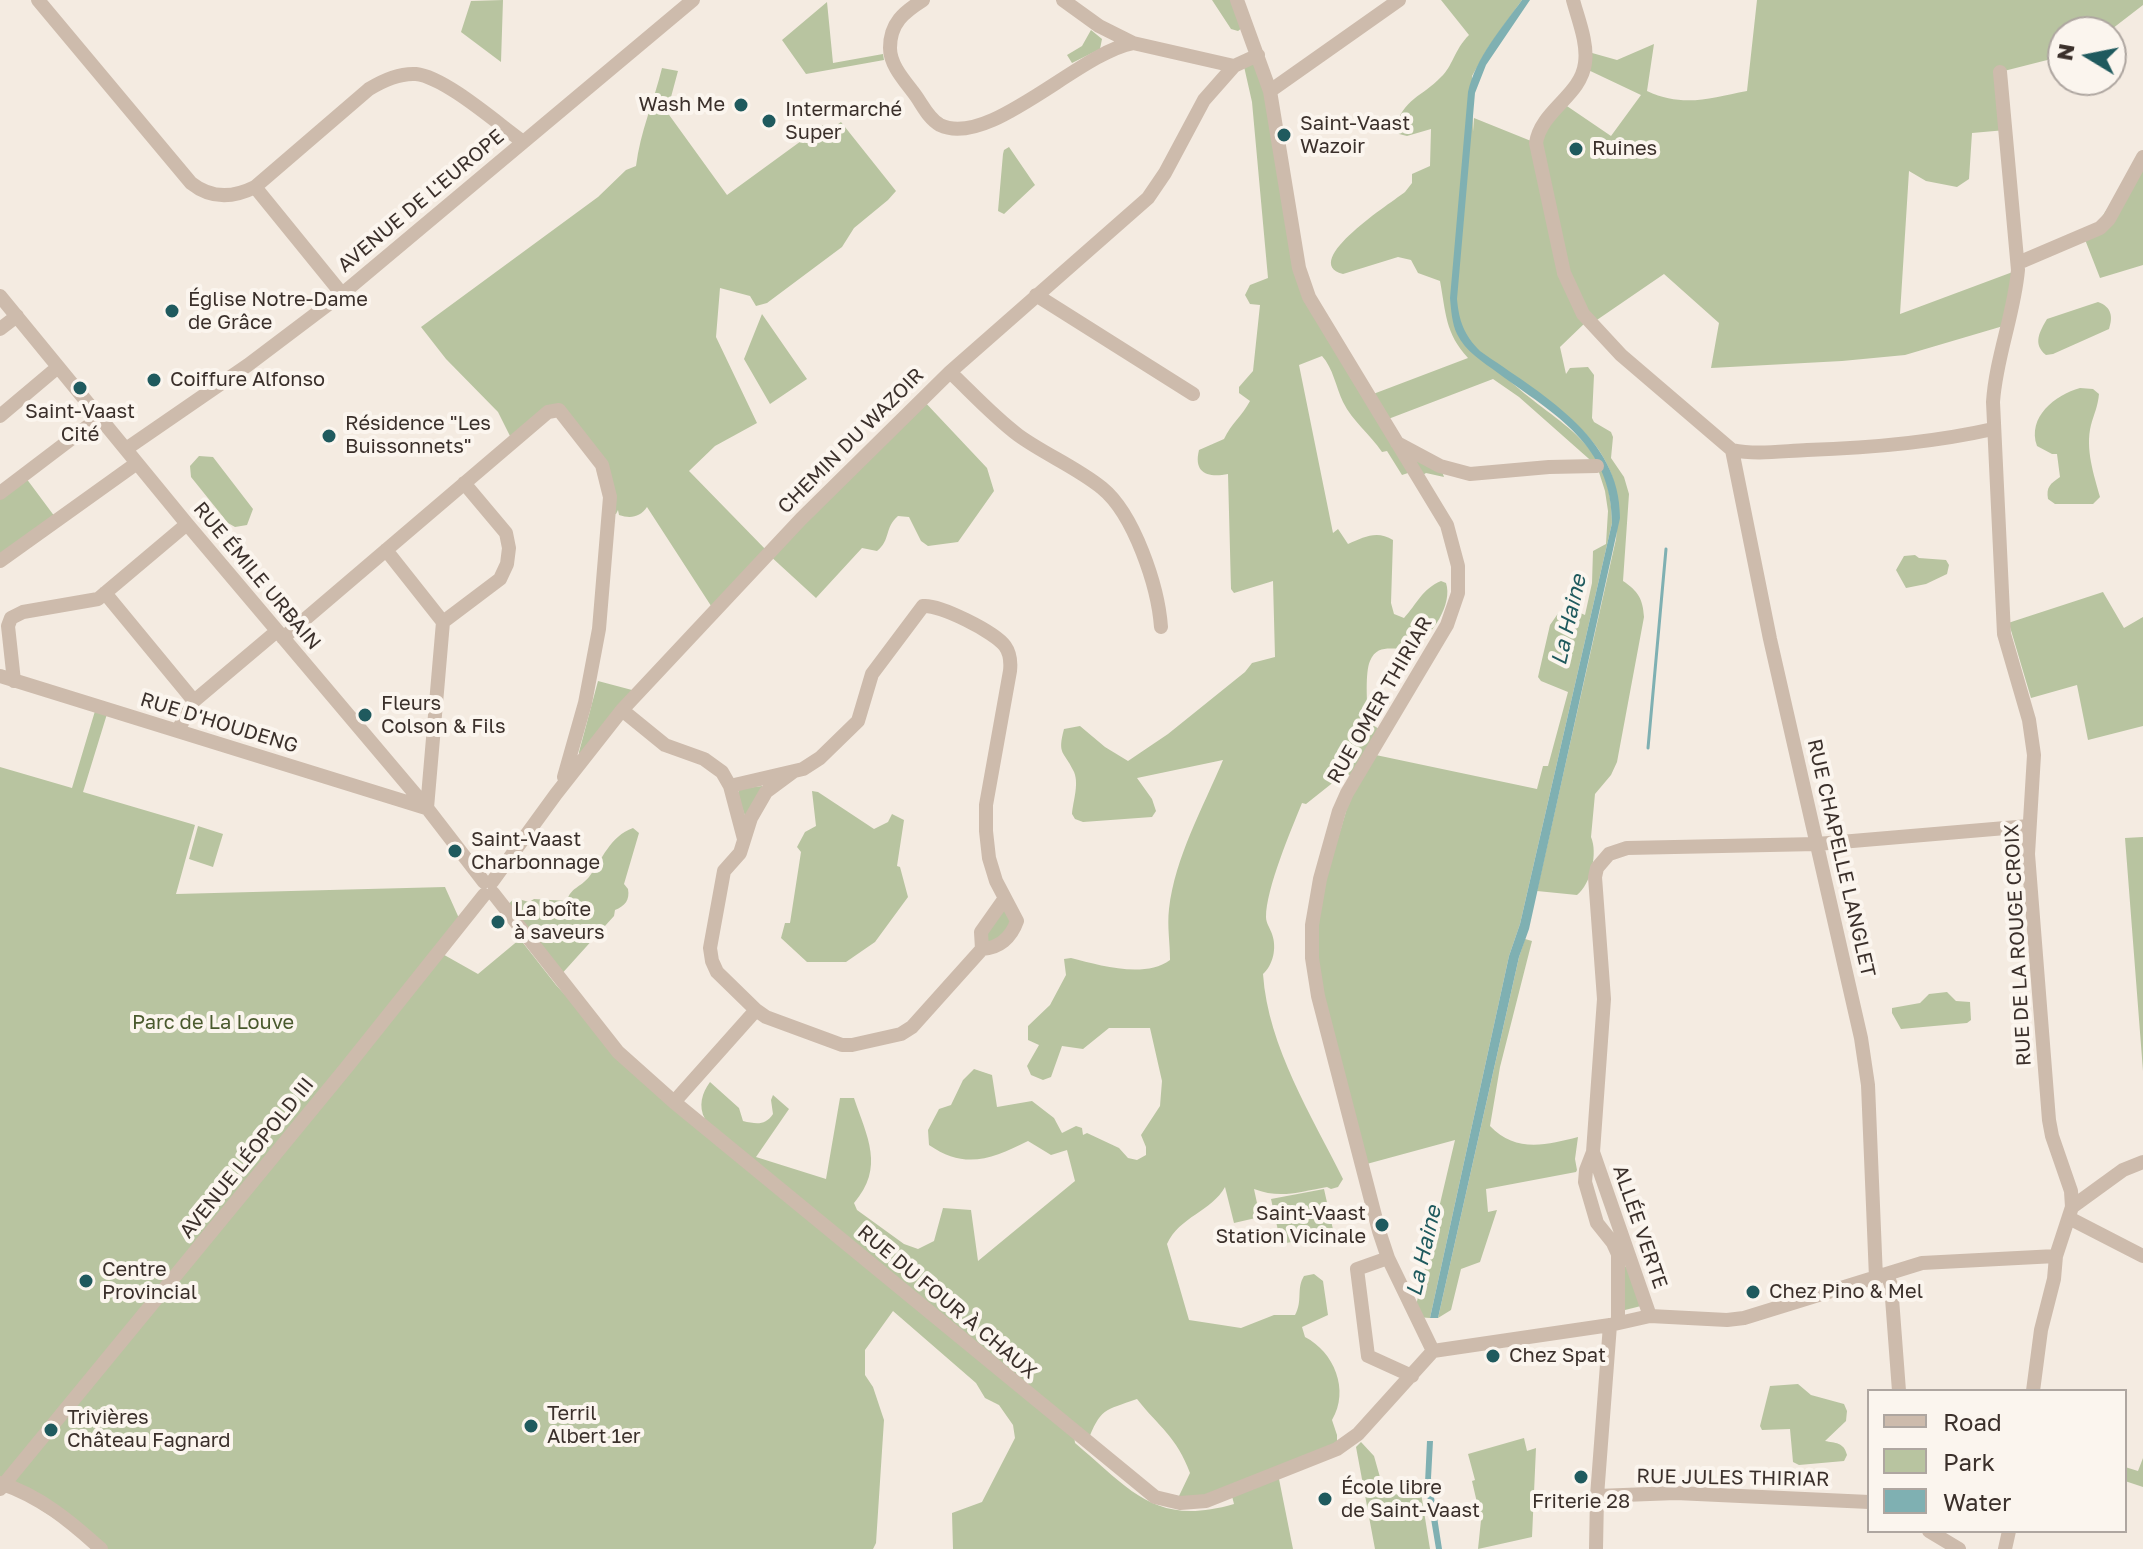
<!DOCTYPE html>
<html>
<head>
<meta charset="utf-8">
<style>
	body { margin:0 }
	#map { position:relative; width:2143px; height:1549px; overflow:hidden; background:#f4ebe1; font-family:"Golos Text",sans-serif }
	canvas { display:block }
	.legend { position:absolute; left:1867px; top:1389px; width:260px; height:144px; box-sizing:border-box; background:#fbf5ee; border:2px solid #aea6a0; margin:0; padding:10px 14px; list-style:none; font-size:24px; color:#3b302b }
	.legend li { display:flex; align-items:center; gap:16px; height:40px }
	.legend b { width:40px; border:2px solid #aea6a0 }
	.north { position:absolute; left:2047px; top:16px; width:80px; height:80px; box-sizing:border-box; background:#fbf5ee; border:2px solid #aea6a0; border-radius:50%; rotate:280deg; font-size:22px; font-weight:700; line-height:32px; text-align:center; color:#3b302b }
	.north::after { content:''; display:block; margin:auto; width:28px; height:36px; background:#1f5a5e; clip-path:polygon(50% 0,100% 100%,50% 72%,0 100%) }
</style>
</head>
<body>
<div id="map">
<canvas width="2143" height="1549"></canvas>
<ul class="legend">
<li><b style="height:10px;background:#cdbbac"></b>Road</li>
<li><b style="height:22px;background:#b8c4a0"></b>Park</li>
<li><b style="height:22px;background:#7fb0b2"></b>Water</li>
</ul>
<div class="north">N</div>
</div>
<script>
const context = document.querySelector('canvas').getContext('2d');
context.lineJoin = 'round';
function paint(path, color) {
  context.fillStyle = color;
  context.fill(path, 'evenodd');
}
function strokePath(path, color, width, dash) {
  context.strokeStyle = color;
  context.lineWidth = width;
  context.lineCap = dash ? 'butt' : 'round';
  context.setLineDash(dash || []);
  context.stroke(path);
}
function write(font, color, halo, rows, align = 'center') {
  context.font = font + ' "Golos Text",sans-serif';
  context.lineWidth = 8;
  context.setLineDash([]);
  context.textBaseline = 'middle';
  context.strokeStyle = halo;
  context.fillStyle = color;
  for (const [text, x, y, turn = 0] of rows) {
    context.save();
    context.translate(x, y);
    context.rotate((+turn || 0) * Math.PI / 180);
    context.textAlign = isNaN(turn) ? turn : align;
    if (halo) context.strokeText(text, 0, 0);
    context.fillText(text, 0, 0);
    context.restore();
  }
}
paint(new Path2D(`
	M503,0L501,62L461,32L471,1Z
	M1212,0H1237L1242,28L1238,31L1231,29Z
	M1441,0H1522L1489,46L1472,76L1473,132L1474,118L1536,143L1561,102L1611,136L1641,95L1584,68L1585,51L1617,60L1654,44L1647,91C1684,108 1710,98 1747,91L1757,0H2143V5L2108,32H2063V56L2000,72L2006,130L1972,133L1969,179L1957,187L1926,181L1909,171L1900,314L2018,270L2010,324L1905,355L1842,361L1711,368L1719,323L1664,274L1591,324L1587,321L1560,347L1566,374L1570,368L1588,367L1594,375L1592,418L1594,422L1611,432L1613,437L1611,458L1624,477L1629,494L1623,581C1638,591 1643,599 1644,617L1617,762L1611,775L1595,794L1591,837C1598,853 1591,884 1577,895L1537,891L1616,539C1630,453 1575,422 1515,376L1509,380C1561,428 1612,440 1612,523L1520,924L1509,956L1430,1318L1416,1317L1414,1314L1455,1140L1363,1165L1318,996L1312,925L1356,778L1345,773L1306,804L1302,803C1291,830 1266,889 1266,917C1266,923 1270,928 1272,934C1277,948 1273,965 1263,974C1268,1047 1312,1116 1343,1179L1338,1187L1331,1189L1327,1187C1299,1192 1280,1199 1254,1189L1260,1217L1234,1223L1225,1187C1212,1211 1179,1217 1167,1244L1189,1320L1241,1328L1274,1315H1295C1303,1301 1296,1289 1304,1276L1314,1274L1323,1281L1328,1315L1302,1327L1305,1337C1334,1352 1350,1390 1332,1420L1337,1435V1449L1278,1474L1293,1549H953L952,1513L982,1502L1015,1438L1013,1425L999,1405L985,1398L976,1383L893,1311L865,1350V1375L873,1387L884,1420L876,1543L873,1549H101L0,1483V767L72,788L95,711L107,714L83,792L195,825L176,894L445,887L458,916L463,921L439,952L478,974L520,939L556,985L618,1052L705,1119C698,1106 702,1093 710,1082L739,1108L743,1121C756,1124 765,1126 773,1114L771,1100L773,1095L789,1109L756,1157L826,1179L840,1098H854C867,1137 885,1167 854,1203L857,1210L904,1244L918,1249L934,1241L943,1208L971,1210L978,1261L1075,1181L1067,1150L1051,1155L1028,1141C992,1159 965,1170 929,1145L928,1130L939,1109L951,1105L963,1080L974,1069L992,1075L997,1107L1032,1101L1054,1118L1062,1133L1076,1126L1082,1128L1083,1135L1087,1133L1119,1148L1128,1158L1137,1160L1146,1155V1147L1141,1135L1160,1106L1162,1081L1150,1028H1109L1083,1049L1062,1046L1051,1077L1043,1080L1031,1075L1027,1066L1039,1045L1028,1040V1026L1050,1005L1066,975L1064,959L1071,958C1099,965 1144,979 1170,960C1170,943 1167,926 1169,909C1175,857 1203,808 1223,760L1137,778L1152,799L1156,811L1152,817L1083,822L1075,819L1072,814C1073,801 1080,782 1073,770C1064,751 1057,755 1064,729L1080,726L1105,747L1128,761L1168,734L1245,672L1252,663L1275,657L1273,581L1234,593L1231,589L1228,474C1209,478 1193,474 1199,450L1224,439C1231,424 1242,416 1250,401L1239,393V387L1253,371L1260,305L1250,304L1245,295L1250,285L1268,278L1252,102L1243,62L1258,55L1299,268L1368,396L1468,358C1445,333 1446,313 1440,281L1418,273L1411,260L1398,257L1343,274C1298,262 1394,201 1405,192L1412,183V174L1430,166L1431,129L1407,136L1399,134L1395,128C1404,98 1422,97 1441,77C1453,66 1454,50 1469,35ZM1322,356C1333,368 1336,387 1343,402C1353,422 1370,434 1382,452L1387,451L1402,475L1414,471L1418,478L1426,473L1444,477L1440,466L1396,443L1383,421L1493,379L1519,397L1597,466L1605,491L1608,511L1606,544L1593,551L1592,583L1585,615L1571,609L1559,612L1550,625L1538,677L1541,681L1568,692L1548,766H1543L1537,789L1371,754L1384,732L1366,721L1368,717C1367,703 1365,672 1370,661C1379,640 1398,654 1414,646C1432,636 1453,604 1446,583L1441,581C1422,589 1417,604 1404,618L1394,614L1391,603L1393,540C1377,530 1364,537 1348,544L1338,529L1333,533L1299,365ZM1137,1399C1159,1427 1177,1437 1190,1473L1179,1496L1206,1501L1231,1492L1234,1504C1155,1527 1131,1490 1075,1443L1074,1433L1087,1443C1101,1407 1104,1411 1137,1399Z
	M827,2L833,63L883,54L884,60L806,74L782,40Z
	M1091,30L1102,39L1100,49L1072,63L1067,55L1082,46Z
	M662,68L678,71L667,112L727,195L823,125L827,132L841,122L896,191L888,200L854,228L842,247L767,303L756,306L750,296L720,288L716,337L757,423L715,446L689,471L769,553L922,399L987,468L994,491L958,542L928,546L921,541L909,517L898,516C884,528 891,540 877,551L862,548L816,598L768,554L715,612L647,507C640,517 631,519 619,515L618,510L616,514L609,513V485L559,410L513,442L498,412L446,359L421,327L598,197L626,170L636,166C640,132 654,101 662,68Z
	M1009,147L1035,185L1004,214L998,211L1003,154L1004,150Z
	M2143,157V265L2100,278L2084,237L2090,234Z
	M2098,302C2112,307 2113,317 2109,329L2053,354L2046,355C2032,344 2040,331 2047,319Z
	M762,314L807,379L770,404L744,359Z
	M2080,388L2093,389L2099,394C2098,406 2094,414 2091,425C2085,449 2094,475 2100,497L2093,504H2055L2048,499C2046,487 2050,484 2060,477L2057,454H2052L2037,446C2027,417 2055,395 2080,388Z
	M199,456L213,457L253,509L247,525L235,527L228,523L191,477L190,466Z
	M23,474L58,521L0,561V493Z
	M1915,555L1919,558L1946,560L1949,565L1947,574L1926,584L1906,588L1896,570L1904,556Z
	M2103,592L2124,628L2143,617V726L2088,740L2077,685L2031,698L2010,627L2005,624Z
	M598,681L632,690L579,755V752Z
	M762,786L763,788L745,816L738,795L739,789Z
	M812,791L818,792L874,829L888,822L892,814L904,820L897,866L900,867L908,897L875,942L846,962H807L781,938L785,923H790L801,852L797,847L805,832L816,826Z
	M198,826L223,834L213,867L189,859Z
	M633,828L639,833L624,884L628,889C630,900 625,906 615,910L614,916L558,978L504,908L515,898L529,902L534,899L567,901C570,888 581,887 589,877C602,860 610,836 633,828Z
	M2143,837V1071L2125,838Z
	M1005,909L1014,920L998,942L988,941L987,929Z
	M1525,939L1532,941L1500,1067L1490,1126C1515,1153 1547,1145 1578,1137L1575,1159L1577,1170L1576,1172L1486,1189L1488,1212L1497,1210L1480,1262L1461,1269L1451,1310L1438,1318L1519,957Z
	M1947,992L1956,1001L1970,1002L1971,1020L1967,1023L1901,1029L1892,1013V1008L1920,1003L1929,994Z
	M1324,1189L1334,1234L1281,1244L1271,1199Z
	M1624,1266L1627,1267L1641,1306L1625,1310Z
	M1798,1384L1811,1395L1844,1404L1847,1411L1846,1421L1825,1441C1835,1443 1844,1442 1847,1455L1844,1461L1799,1465L1793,1462L1790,1429L1762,1430L1760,1426L1770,1386Z
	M1524,1438L1527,1451L1536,1448L1532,1537L1478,1549L1481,1520L1472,1481L1475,1480L1468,1454Z
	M1361,1442L1374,1456L1385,1495L1421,1493L1430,1549H1375L1356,1447Z
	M2143,1458V1487L2125,1481V1467L2138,1471Z`), '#b8c4a0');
paint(new Path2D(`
	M1522,0H1530L1486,65L1475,93L1457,299C1459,321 1464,335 1480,351C1539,393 1621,436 1620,518L1529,929L1519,957L1438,1318H1430L1509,956L1520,924L1612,523C1612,444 1555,415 1498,373C1483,362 1465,351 1457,334C1452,324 1451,309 1450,298L1468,92C1476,57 1501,29 1522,0Z
	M1427,1441H1433L1431,1478L1442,1549H1436L1425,1483Z`), '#7fb0b2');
strokePath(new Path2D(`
	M1648,748L1666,549`), '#7fb0b2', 3);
strokePath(new Path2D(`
	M38,0L191,183C211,199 233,198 255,187L369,89C382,81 400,73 416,74C445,77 498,124 522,141
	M923,0C904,12 890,23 890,48C890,66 906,82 916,96C923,106 929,119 940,125C989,149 1079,53 1133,43
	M1063,0L1099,26L1133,43L1234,66
	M1237,0L1270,91L1299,268L1309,297L1447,525L1458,566V593L1447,625L1347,793L1339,811L1320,879L1312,925V958L1318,996L1379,1231L1388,1258L1433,1351
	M1573,0C1578,19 1588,43 1585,63C1581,96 1541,110 1536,143L1564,273L1583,314L1621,355L1732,450
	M2000,72L2018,270C2014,315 1996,357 1993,402L2004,634L2029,720L2034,755L2028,854L2049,1120L2052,1136L2071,1191L2072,1207L2056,1256L2054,1279L2041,1330L2033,1391
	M1270,91L1399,0
	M255,187L342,294
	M2018,263L2100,228L2109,219L2143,157
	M1036,295L1193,394
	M0,296L187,524L427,808L484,882
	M0,329L17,316
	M950,372C972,393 993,416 1018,435C1044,454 1076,467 1102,488C1134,514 1158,586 1161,627
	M0,416L58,367
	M1397,443L1440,466L1470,474L1549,467L1597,466
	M126,449L248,365L342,294L693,0
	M1732,450L1770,639L1861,1038L1868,1085L1876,1278
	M1732,450C1756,455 1782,451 1807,450C1871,448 1931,443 1993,429
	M0,493L100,417
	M386,550L443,622
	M0,561L137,463
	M105,593L194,701
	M443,622L500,579L507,564L509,548L506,533L464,483
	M283,638L548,412L559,410L602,465L610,497L599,629L585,703L564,777
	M0,676L426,808
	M14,681L8,626L11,618L23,612L98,599L187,524
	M622,710L665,745L704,759L722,772L730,786L744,839
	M178,730L194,701L277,631
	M730,786L803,769L820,758L858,721L872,674L923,606C939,604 995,632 1005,646C1010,653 1011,662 1010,671L986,805V831L989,858L996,881L1017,921C1011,938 999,948 982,949L912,1027L901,1034L852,1045H842L766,1017L756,1010L717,972L712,961L710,948L724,871L740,853L751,818L766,792L793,772
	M427,808L443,622
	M492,882L556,794L622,710L801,519L950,372L1148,198L1165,173L1204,100L1234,66L1258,55
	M493,893L618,1052L674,1102L1155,1497L1180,1503L1206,1501L1337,1449L1358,1434L1433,1351
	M982,949L981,932L1005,898
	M674,1102L756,1010
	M1593,1152L1586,1170L1585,1182L1597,1223L1613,1243L1618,1254V1323
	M2072,1207L2123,1170L2143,1162
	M2069,1218L2143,1256
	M1388,1258L1357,1269L1368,1356L1412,1376
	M1887,1275L1891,1285L1899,1391
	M1650,1316L1593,1152L1604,999L1595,877L1597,868L1609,854L1627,848L1817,844L2029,826
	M1433,1351L1610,1325L1650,1316L1727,1320L1744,1318L1922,1263L2056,1256
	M0,1483C40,1496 70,1521 101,1549
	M0,1489L346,1068L484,895
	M1597,1496L1676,1493L1869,1502
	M1929,1531L1959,1549
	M1596,1549L1597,1496L1610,1325
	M2005,1549L2009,1531`), '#cdbbac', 14);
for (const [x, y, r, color] of [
	[741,105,8,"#1f5a5e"],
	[769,121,8,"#1f5a5e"],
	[1284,135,8,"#1f5a5e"],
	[1576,149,8,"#1f5a5e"],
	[172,311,8,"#1f5a5e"],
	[154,380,8,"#1f5a5e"],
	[80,388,8,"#1f5a5e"],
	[329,436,8,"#1f5a5e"],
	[365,715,8,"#1f5a5e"],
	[455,851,8,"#1f5a5e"],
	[498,922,8,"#1f5a5e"],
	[1382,1225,8,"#1f5a5e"],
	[86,1281,8,"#1f5a5e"],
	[1753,1292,8,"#1f5a5e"],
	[1493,1356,8,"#1f5a5e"],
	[531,1426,8,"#1f5a5e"],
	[51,1430,8,"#1f5a5e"],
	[1581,1477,8,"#1f5a5e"],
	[1325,1499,8,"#1f5a5e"]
]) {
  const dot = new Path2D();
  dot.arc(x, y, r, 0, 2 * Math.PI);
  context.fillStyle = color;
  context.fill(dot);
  strokePath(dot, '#fbf5ee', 3);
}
write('20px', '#3b302b', '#fbf5ee', [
	["Wash Me",725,105,"right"],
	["Intermarché",785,110],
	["Super",785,133],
	["Saint-Vaast",1300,124],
	["Wazoir",1300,147],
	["Ruines",1592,149],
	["Église Notre-Dame",188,300],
	["de Grâce",188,323],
	["Coiffure Alfonso",170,380],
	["Saint-Vaast",80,412,"center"],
	["Cité",80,435,"center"],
	["Résidence \"Les",345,424],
	["Buissonnets\"",345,447],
	["Fleurs",381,704],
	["Colson & Fils",381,727],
	["Saint-Vaast",471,840],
	["Charbonnage",471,863],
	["La boîte",514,910],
	["à saveurs",514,933],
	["Saint-Vaast",1366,1214,"right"],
	["Station Vicinale",1366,1237,"right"],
	["Centre",102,1270],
	["Provincial",102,1293],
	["Chez Pino & Mel",1769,1292],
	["Chez Spat",1509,1356],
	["Terril",547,1414],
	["Albert 1er",547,1437],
	["Trivières",67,1418],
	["Château Fagnard",67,1441],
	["École libre",1341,1488],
	["de Saint-Vaast",1341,1511],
	["Friterie 28",1581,1502,"center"]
], 'left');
write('20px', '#3b302b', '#fbf5ee', [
	["AVENUE DE L'EUROPE",421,201,-40],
	["CHEMIN DU WAZOIR",851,441,-45],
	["RUE ÉMILE URBAIN",257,576,50],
	["RUE OMER THIRIAR",1380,700,-60],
	["RUE D'HOUDENG",219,723,17],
	["RUE CHAPELLE LANGLET",1841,858,77],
	["RUE DE LA ROUGE CROIX",2018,945,-93],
	["AVENUE LÉOPOLD III",247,1158,-51],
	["ALLÉE VERTE",1640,1227,71],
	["RUE DU FOUR À CHAUX",947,1302,40],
	["RUE JULES THIRIAR",1733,1478,1]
]);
write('20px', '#4a5a2e', '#fbf5ee', [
	["Parc de La Louve",213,1023]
]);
write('italic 22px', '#1f5a5e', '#fbf5ee', [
	["La Haine",1569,620,-77],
	["La Haine",1424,1251,-77]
]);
</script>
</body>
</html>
